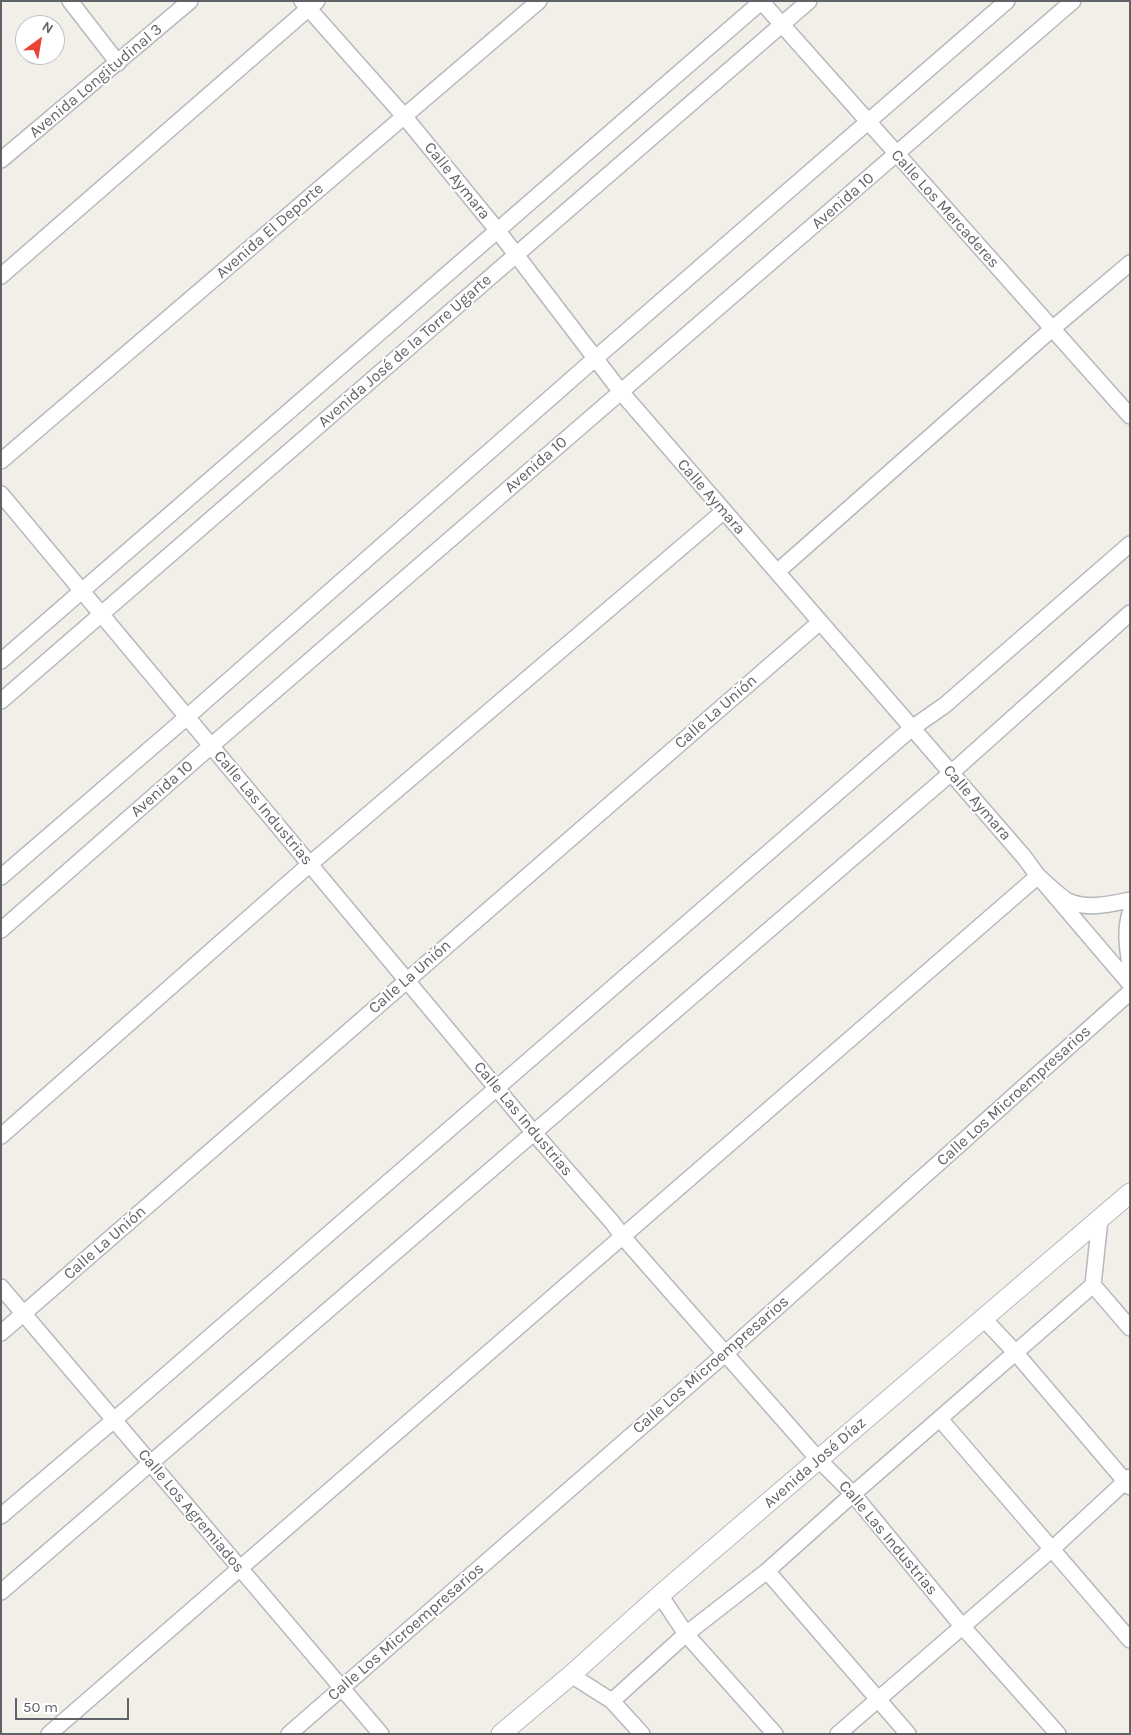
<!DOCTYPE html>
<html>
<head>
<meta charset="utf-8">
<style>
	body { margin:0 }
	#map { position:relative; width:1131px; height:1735px; overflow:hidden; background:#f1efe8; font-family:Karla,sans-serif }
	canvas { display:block }
	.frame { position:absolute; inset:0; border:2px solid #5f6368; pointer-events:none }
	.north { position:absolute; left:15px; top:15px; width:50px; height:50px; box-sizing:border-box; background:#fff; border:1px solid #bfc1c3; border-radius:50%; rotate:32deg; font-size:14px; font-weight:700; line-height:20px; text-align:center; color:#5f6368 }
	.north::after { content:''; display:block; margin:auto; width:18px; height:22px; background:#ea4335; clip-path:polygon(50% 0,100% 100%,50% 72%,0 100%) }
	.scale { position:absolute; left:15px; top:1698px; width:114px; height:22px; box-sizing:border-box; border:2px solid #5f6368; border-top:0; padding-left:6px; font-size:15px; line-height:18px; white-space:nowrap; color:#5f6368; -webkit-text-stroke:4px #fff; paint-order:stroke }
</style>
</head>
<body>
<div id="map">
<canvas width="1131" height="1735"></canvas>
<div class="frame"></div>
<div class="north">N</div>
<div class="scale">50 m</div>
</div>
<script>
const context = document.querySelector('canvas').getContext('2d');
context.lineJoin = 'round';
function strokePath(path, color, width, dash) {
  context.strokeStyle = color;
  context.lineWidth = width;
  context.lineCap = dash ? 'butt' : 'round';
  context.setLineDash(dash || []);
  context.stroke(path);
}
function write(font, color, halo, rows, align = 'center') {
  context.font = font + ' Karla,sans-serif';
  context.lineWidth = 4;
  context.setLineDash([]);
  context.textBaseline = 'middle';
  context.strokeStyle = halo;
  context.fillStyle = color;
  for (const [text, x, y, turn = 0] of rows) {
    context.save();
    context.translate(x, y);
    context.rotate((+turn || 0) * Math.PI / 180);
    context.textAlign = isNaN(turn) ? turn : align;
    if (halo) context.strokeText(text, 0, 0);
    context.fillText(text, 0, 0);
    context.restore();
  }
}
const minor = new Path2D(`
	M70,1L118,63
	M302,1L404,116L498,231L621,392L1024,857L1038,876L1130,984
	M761,1L1130,416
	M1,160L190,1
	M1,276L317,1
	M1,461L539,1
	M1,494L534,1133L612,1222L623,1237L818,1459L853,1494L962,1626L1058,1734
	M777,572L1052,329L1130,263
	M1,661L762,1
	M1,701L809,1
	M1,877L187,717L590,363L1007,1
	M1130,913C1125,930 1127,947 1130,964
	M1,930L211,746L1073,1
	M1,1136L310,864L724,511
	M1100,1219L1093,1285L1130,1328
	M1,1287L381,1734
	M983,1318L1015,1352L1130,1487
	M1,1333L820,622
	M940,1419L1130,1640
	M1,1516L114,1420L912,728L945,705L1130,544
	M767,1571L908,1734
	M1,1592L951,773L1130,613
	M660,1595L686,1634L775,1734
	M571,1675L612,1701L686,1634L767,1571L853,1494L1093,1285
	M612,1701L642,1734
	M49,1734L1038,876C1046,883 1059,896 1068,901C1088,910 1110,904 1130,900
	M289,1734L726,1353L1130,992
	M838,1734L1051,1550L1130,1477`);
const tertiary = new Path2D(`
	M501,1734L571,1675L660,1595L1130,1193`);
strokePath(minor, '#b5b8bc', 18);
strokePath(tertiary, '#b5b8bc', 21);
strokePath(minor, '#fff', 15);
strokePath(tertiary, '#fff', 19);
write('16px', '#5f6368', '#fff', [
	["Avenida Longitudinal 3",96,81,-40],
	["Calle Aymara",457,181,51],
	["Avenida 10",843,201,-41],
	["Calle Los Mercaderes",945,209,48],
	["Avenida El Deporte",270,231,-41],
	["Avenida José de la Torre Ugarte",405,351,-41],
	["Avenida 10",536,465,-41],
	["Calle Aymara",711,497,49],
	["Calle La Unión",716,712,-41],
	["Avenida 10",162,789,-41],
	["Calle Aymara",977,803,49],
	["Calle Las Industrias",263,808,50],
	["Calle La Unión",410,977,-41],
	["Calle Los Microempresarios",1014,1096,-42],
	["Calle Las Industrias",523,1119,50],
	["Calle La Unión",105,1243,-41],
	["Calle Los Microempresarios",711,1365,-41],
	["Avenida José Díaz",815,1463,-41],
	["Calle Los Agremiados",191,1511,50],
	["Calle Las Industrias",888,1538,50],
	["Calle Los Microempresarios",406,1632,-41]
]);
</script>
</body>
</html>
